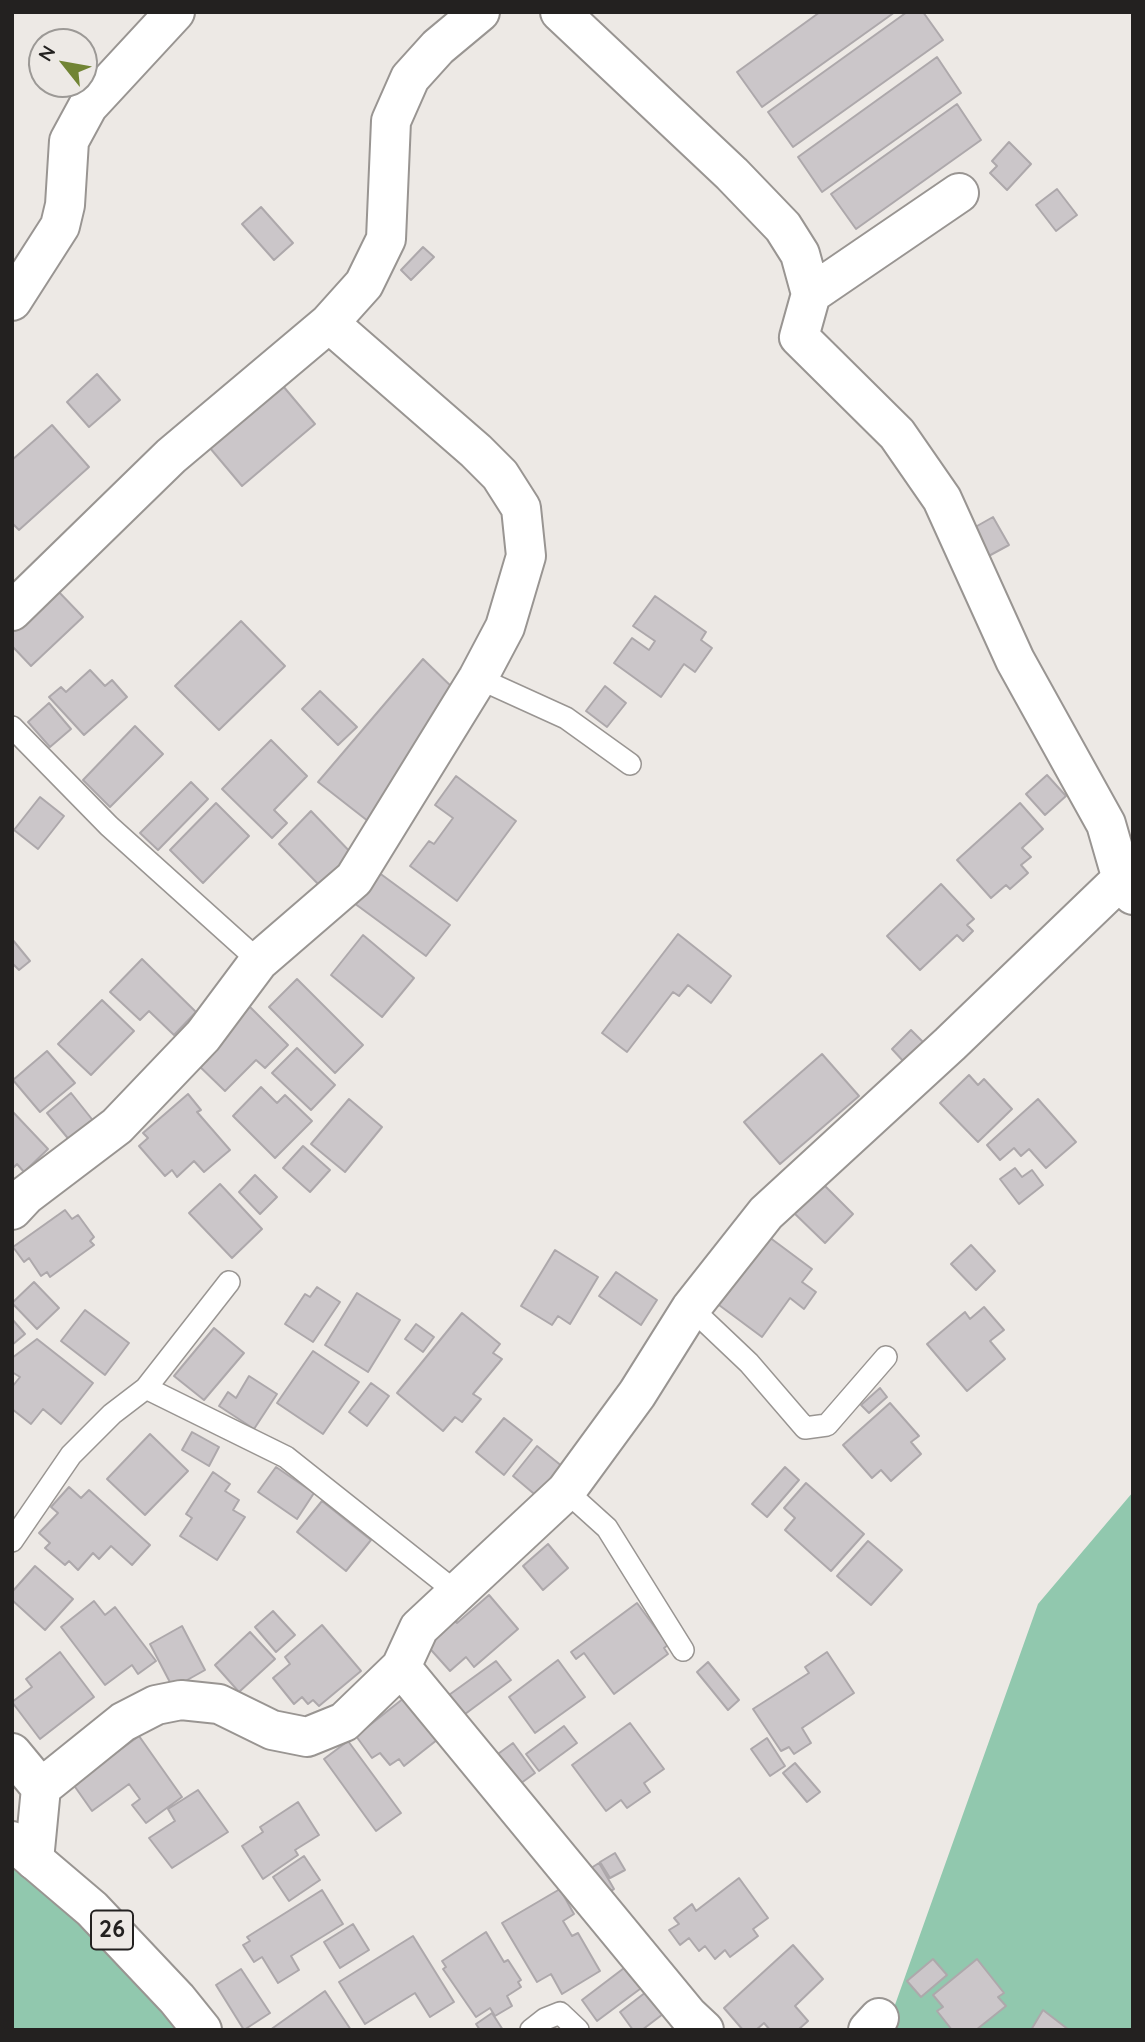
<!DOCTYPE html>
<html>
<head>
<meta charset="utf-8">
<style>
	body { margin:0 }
	#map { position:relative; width:1145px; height:2042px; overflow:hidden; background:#ede9e5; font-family:Quicksand,sans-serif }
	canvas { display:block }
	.frame { position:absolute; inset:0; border:14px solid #232120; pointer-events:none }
	.north { position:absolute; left:28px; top:28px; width:70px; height:70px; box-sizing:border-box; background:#ede9e5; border:2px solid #9c9996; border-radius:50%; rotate:301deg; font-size:19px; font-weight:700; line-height:28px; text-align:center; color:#232120 }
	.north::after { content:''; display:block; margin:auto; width:24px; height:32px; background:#718434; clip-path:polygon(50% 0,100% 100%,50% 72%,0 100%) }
</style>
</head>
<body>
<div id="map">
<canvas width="1145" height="2042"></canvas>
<div class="frame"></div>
<div class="north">N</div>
</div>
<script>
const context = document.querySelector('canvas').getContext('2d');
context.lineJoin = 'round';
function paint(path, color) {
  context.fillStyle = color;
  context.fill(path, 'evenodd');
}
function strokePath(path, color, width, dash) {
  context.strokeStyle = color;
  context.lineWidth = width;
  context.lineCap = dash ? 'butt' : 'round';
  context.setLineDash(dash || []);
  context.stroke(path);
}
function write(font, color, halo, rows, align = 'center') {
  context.font = font + ' Quicksand,sans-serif';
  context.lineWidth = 5;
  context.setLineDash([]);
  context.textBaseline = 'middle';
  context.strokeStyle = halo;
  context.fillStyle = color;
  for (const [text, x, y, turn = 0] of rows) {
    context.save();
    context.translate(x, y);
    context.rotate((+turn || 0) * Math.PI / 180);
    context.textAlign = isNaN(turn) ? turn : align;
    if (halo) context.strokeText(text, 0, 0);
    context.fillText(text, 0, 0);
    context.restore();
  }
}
paint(new Path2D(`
	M1133,1492V2030H886L1038,1604Z
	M12,1833L196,2030H12Z`), '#91c8ae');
const building = new Path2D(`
	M820,12H895L762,107L737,72Z
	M907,12H923L943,40L793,147L768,112Z
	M937,57L961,93L822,192L798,157Z
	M957,104L981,140L856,229L831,194Z
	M1009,142L1031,164L1007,190L990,173L997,166L992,161Z
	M1057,189L1077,215L1056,231L1036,205Z
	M261,207L293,243L274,260L242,224Z
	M423,247L434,257L411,280L401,270Z
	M97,374L120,400L89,427L67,402Z
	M283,386L315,424L242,486L210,448Z
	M52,425L89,467L19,530L12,523V460Z
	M993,517L1009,545L985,558L970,530Z
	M56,589L83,617L31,666L12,646V631Z
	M655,596L706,632L701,640L712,648L695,672L684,664L661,697L614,663L632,638L649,650L655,641L633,626Z
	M241,621L285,666L219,730L175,686Z
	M423,659L456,691L373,825L318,782Z
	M90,670L105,686L112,680L127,697L84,735L49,697L61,687L66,692Z
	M605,686L626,703L607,727L586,711Z
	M320,691L357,727L338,745L302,709Z
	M49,703L71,729L50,747L28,722Z
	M135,726L163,754L110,807L83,780Z
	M271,740L307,776L274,810L287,823L272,838L222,789Z
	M1047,775L1066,796L1045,815L1026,794Z
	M456,776L516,821L457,901L410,866L429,841L434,844L453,818L435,805Z
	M191,782L208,799L158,850L140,833Z
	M40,797L64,816L38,849L14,830Z
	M216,803L249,836L203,883L170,850Z
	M1020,803L1043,829L1022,848L1031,857L1021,865L1028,873L1010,889L1006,885L991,898L957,860Z
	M311,811L354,856L322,888L279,844Z
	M378,872L450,925L426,956L354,903Z
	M941,884L974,919L967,925L973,931L963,941L957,935L920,970L887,936Z
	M678,934L731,976L711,1003L688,985L679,996L673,992L627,1052L602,1033Z
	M363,935L414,978L382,1017L331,975Z
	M12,939L30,961L19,970L12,963Z
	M142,959L196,1012L174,1035L149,1011L140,1020L110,992Z
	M297,979L363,1045L335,1073L269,1007Z
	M102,1000L134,1031L91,1075L58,1044Z
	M249,1006L288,1045L265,1068L256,1060L225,1091L194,1061Z
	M911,1030L923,1042L904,1062L892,1049Z
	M297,1048L335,1085L311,1110L272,1073Z
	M47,1051L75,1083L40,1112L13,1080Z
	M822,1054L859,1096L780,1164L744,1122Z
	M969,1075L978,1085L984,1079L1012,1109L978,1142L940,1103Z
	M261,1087L277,1103L285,1095L312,1121L275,1158L233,1116Z
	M71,1093L95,1123L71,1142L47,1113Z
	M188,1094L201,1110L197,1112L230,1150L204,1172L194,1161L177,1177L172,1170L165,1176L139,1146L148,1138L143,1133Z
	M349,1099L382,1127L345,1172L311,1144Z
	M1038,1099L1076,1142L1046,1168L1029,1149L1021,1156L1014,1148L1000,1160L987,1145Z
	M12,1111L48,1149L24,1172L17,1164L12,1169Z
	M303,1146L330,1170L310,1192L283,1168Z
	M1015,1168L1022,1177L1032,1170L1043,1185L1019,1204L1000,1179Z
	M255,1175L277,1197L260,1214L239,1192Z
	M822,1183L853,1214L825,1243L793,1212Z
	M220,1184L262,1229L232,1258L189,1213Z
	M65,1210L72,1219L78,1215L94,1237L90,1241L94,1245L50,1277L47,1272L41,1276L29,1258L24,1262L13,1247Z
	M769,1237L812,1269L802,1282L816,1292L804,1309L790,1298L762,1337L719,1305Z
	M971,1245L995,1271L976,1290L951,1264Z
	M555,1250L598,1277L570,1324L558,1316L552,1325L521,1306Z
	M616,1272L657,1300L641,1325L599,1296Z
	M34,1282L59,1308L37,1329L12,1303Z
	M317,1287L340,1302L313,1342L285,1324L305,1294L310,1297Z
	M357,1293L400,1320L368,1372L325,1345Z
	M984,1307L1004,1330L990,1341L1005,1359L967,1391L927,1344L965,1312L970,1319Z
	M85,1310L129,1343L105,1375L61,1341Z
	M462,1313L500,1344L493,1353L502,1359L473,1394L481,1399L462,1422L455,1417L443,1431L397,1393Z
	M12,1319L25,1334L12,1345Z
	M416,1324L434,1337L423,1352L405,1339Z
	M214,1328L244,1353L204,1400L174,1376Z
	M37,1339L93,1383L61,1424L43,1409L31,1424L12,1409V1387L20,1377L12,1372V1358Z
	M313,1351L359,1382L323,1434L277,1403Z
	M249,1376L277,1394L254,1429L219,1406L228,1392L236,1398Z
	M371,1383L389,1396L367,1426L349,1412Z
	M880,1388L887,1397L869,1413L861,1405Z
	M890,1403L919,1436L911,1442L921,1454L891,1481L881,1470L872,1478L843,1445Z
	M504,1418L532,1440L504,1475L476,1452Z
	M192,1432L219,1447L209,1466L182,1450Z
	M150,1434L188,1471L145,1515L107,1479Z
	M537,1446L563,1467L539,1498L513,1476Z
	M276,1467L314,1493L297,1519L258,1492Z
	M785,1467L799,1480L767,1517L752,1504Z
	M213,1472L230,1484L225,1491L239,1500L233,1510L245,1517L217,1560L180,1536L192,1518L186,1514Z
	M806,1483L864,1534L831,1571L785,1530L795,1518L784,1508Z
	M69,1487L81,1498L89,1490L150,1545L132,1565L111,1546L99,1559L93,1553L78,1570L69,1561L65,1565L45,1548L50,1543L39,1533L58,1513L51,1507Z
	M322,1501L371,1540L346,1571L297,1532Z
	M868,1541L902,1570L871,1605L837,1576Z
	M548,1544L568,1568L543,1590L523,1566Z
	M35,1566L73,1599L45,1630L12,1600V1592Z
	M489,1595L518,1629L474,1667L466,1657L450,1671L424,1642L452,1617L457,1623Z
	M94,1601L105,1615L115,1607L156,1661L138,1674L132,1665L105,1685L61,1627Z
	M637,1603L668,1645L664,1648L668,1654L614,1694L584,1653L576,1659L571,1652Z
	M273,1611L295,1635L276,1652L255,1627Z
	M322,1625L361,1671L319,1706L313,1700L308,1704L302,1697L294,1704L273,1678L290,1664L285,1657Z
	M182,1626L205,1670L173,1688L150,1644Z
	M250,1632L275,1659L239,1692L215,1665Z
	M60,1652L94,1697L40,1739L12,1702L32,1687L26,1679Z
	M827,1652L854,1693L802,1728L811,1743L794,1754L789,1747L781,1751L753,1709L809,1673L805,1667Z
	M558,1660L585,1697L535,1733L509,1697Z
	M496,1661L511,1680L457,1720L442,1700Z
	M708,1662L739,1700L728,1710L697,1672Z
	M409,1694L442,1736L404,1766L399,1759L390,1765L380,1753L372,1758L356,1736Z
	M630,1723L664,1769L644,1783L650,1792L627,1808L621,1800L606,1811L572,1765Z
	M564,1726L577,1743L539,1771L526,1754Z
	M139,1736L182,1797L146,1823L132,1805L140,1799L129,1784L92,1811L73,1784Z
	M767,1738L785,1766L770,1776L751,1749Z
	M348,1741L401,1813L376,1831L324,1759Z
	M513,1743L535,1773L513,1789L491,1759Z
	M795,1763L820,1792L807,1802L783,1773Z
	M198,1790L228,1832L172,1868L149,1838L175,1821L168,1809Z
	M298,1802L319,1835L295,1850L298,1855L263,1879L242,1846L263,1832L260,1827Z
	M615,1853L625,1870L610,1878L600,1862Z
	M304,1856L320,1880L289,1901L273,1877Z
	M599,1863L614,1889L594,1900L580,1875Z
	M739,1878L768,1918L753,1929L758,1936L730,1957L725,1950L715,1959L705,1946L699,1951L689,1938L680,1945L669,1930L679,1924L674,1918L692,1904L696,1911Z
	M560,1889L574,1914L563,1921L572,1936L578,1933L600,1971L562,1994L551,1974L537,1982L502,1923Z
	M322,1890L343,1924L291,1956L299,1970L278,1983L262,1957L254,1962L243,1945L250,1941L247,1937Z
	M353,1924L369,1950L340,1968L324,1942Z
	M486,1932L504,1962L508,1960L521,1980L518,1982L521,1987L507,1996L512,2006L495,2016L490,2008L476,2017L443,1969L446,1967L442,1961Z
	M413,1936L454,2002L430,2017L415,1993L365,2024L339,1982Z
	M793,1945L823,1979L795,2006L808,2021L798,2030H770L764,2023L756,2030H743L724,2008Z
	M933,1959L947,1975L921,1997L907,1981Z
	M977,1959L1004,1993L998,1997L1006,2006L976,2030H952L937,2011L943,2007L933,1995Z
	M628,1965L644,1986L597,2021L582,2000Z
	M241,1969L270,2013L244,2030L216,1985Z
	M325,1991L351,2030H270Z
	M646,1992L663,2014L642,2030H633L620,2012Z
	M1043,2010L1069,2030H1031Z
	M492,2013L503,2030H480L476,2024Z`);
paint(building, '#cbc6c9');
strokePath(building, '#ada8ab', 2);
const lane = new Path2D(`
	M478,678L566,718L630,764
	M12,727L109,826L259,961
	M691,1308L749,1363L805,1428L827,1425L886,1357
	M146,1388L286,1457L456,1592
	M566,1491L607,1528L683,1650
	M12,1541L71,1455L112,1414L146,1388L229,1282
	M531,2030L545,2019L560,2013L578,2030`);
const street = new Path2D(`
	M560,12L732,174L783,227L800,254L811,294L799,337L897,434L942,499L1015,660L1106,824L1121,876L1133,895
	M811,294L959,193
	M12,301L60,226L65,205L69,141L88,106L175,12
	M12,611L171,456L329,323L364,284L386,239L391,121L410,78L438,47L480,12
	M12,1210L26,1195L117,1126L203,1036L259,961L354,879L478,678L505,627L526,556L521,508L500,475L476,451L329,323
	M401,1667L688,2015L704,2030
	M12,1753L41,1788
	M34,1860L41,1788L123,1722L156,1705L181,1700L219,1704L272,1730L307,1737L344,1722L401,1667L419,1628L566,1491L637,1394L691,1308L766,1213L950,1044L1133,868
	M868,2030L879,2018`);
const primary = new Path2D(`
	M12,1841L92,1909L177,1999L202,2030`);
strokePath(lane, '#999592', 24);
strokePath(street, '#999592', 42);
strokePath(primary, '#999592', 42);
strokePath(lane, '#fff', 21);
strokePath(street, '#fff', 38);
strokePath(primary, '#fff', 38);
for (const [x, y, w] of [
	[112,1930,42]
]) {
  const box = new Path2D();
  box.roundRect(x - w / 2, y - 19.5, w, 39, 5);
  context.fillStyle = '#ede9e5';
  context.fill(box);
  strokePath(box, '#232120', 2);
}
write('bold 23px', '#232120', null, [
	["26",112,1930]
]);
</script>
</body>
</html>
